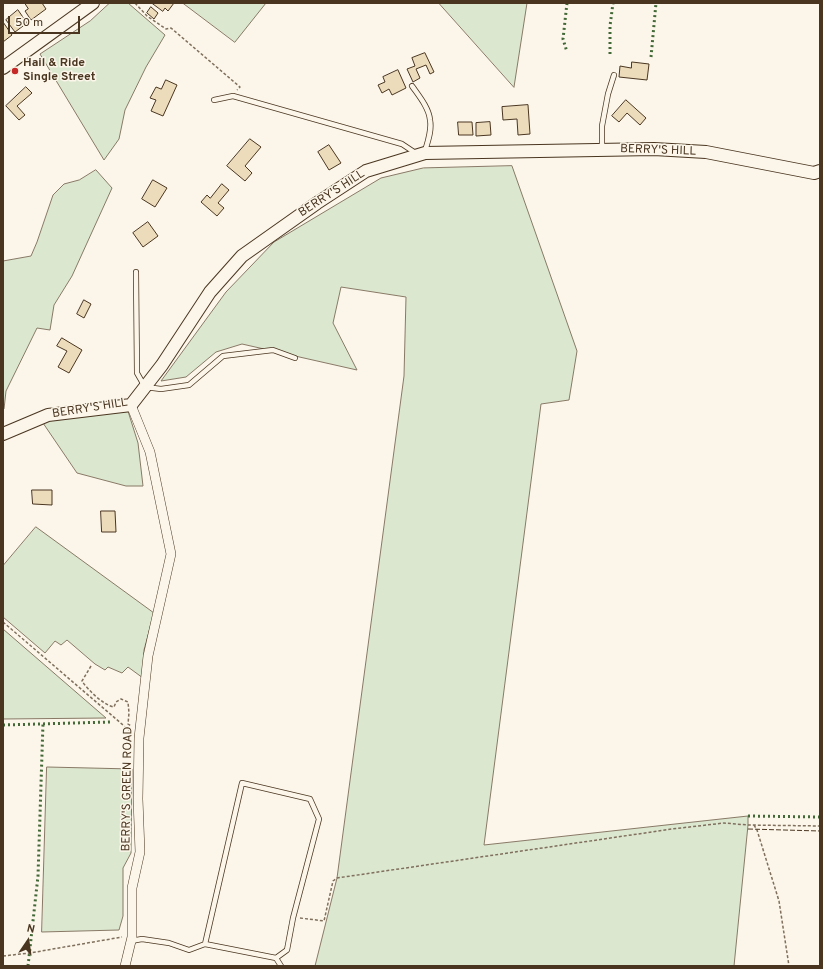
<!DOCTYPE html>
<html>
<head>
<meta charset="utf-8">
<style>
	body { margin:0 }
	#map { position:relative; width:823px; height:969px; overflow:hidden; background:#fbf6e9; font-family:Overpass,sans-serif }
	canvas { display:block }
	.frame { position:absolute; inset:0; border:4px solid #4a3520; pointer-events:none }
	.north { position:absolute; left:8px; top:921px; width:40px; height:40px; -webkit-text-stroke:3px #fbf6e9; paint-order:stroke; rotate:13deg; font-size:11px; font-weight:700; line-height:16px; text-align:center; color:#4a3520 }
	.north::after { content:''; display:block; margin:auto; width:14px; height:18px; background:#4a3520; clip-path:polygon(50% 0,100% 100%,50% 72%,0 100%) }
	.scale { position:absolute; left:8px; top:16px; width:72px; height:18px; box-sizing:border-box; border:2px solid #4a3520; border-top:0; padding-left:5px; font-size:12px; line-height:14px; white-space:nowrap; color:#4a3520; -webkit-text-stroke:3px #fbf6e9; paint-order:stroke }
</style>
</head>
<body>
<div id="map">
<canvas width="823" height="969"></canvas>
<div class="frame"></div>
<div class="north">N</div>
<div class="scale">50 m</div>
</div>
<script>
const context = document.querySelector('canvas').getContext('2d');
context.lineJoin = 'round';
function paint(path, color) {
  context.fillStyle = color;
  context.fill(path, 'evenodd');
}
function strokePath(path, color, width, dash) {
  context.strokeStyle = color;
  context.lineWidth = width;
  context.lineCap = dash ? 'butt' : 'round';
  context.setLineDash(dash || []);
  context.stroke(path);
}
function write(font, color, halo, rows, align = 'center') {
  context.font = font + ' Overpass,sans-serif';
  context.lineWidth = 3;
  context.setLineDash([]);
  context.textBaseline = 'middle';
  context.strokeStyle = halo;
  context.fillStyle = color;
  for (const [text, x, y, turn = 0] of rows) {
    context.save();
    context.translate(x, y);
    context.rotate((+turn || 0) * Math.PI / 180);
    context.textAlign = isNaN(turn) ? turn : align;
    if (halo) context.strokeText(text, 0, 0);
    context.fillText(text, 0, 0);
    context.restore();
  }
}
const green = new Path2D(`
	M110,3H128L165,35L146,67L125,110L119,139L104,160L40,54L90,21Z
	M183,3H266L235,42Z
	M439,3H527L514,87Z
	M512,166L577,351L569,400L541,404L484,845L748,816V825L734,966H315L337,878L404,376L406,297L341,287L333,323L357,370L242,344L216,352L186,377L161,381L226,292L274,242L381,178L423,168Z
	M96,170L112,188L72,276L54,305L50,330L37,328L6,391L4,409L3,410V261L31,256L37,242L53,195L64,184L79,180Z
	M127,408L138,443L143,486H126L77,473L43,423L60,417Z
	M36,527L154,613L144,650L143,678L128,667L122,673L108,667L105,670L95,664L67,640L61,645L55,641L45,653L3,617V566Z
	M3,629L106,718L3,719Z
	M47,767L132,769L131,853L123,868V916L119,930L42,932Z`);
paint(green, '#dce7d0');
strokePath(green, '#887966', 1);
const building = new Path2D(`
	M25,3H42L46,9L31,20L25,11L28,9Z
	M152,3H174L168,11L165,8L163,11Z
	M151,7L158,13L154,19L147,13Z
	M18,10L27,23L15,32L6,20Z
	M3,22L12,35L3,42Z
	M425,53L434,72L430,74L426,65L416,69L420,78L413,82L407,69L415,66L412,58Z
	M632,62L649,64L647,80L619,77L620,66L631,68Z
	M398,70L406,88L392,95L389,89L382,93L378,85L385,82L383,77Z
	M166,80L177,85L163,116L151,111L156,100L150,98L156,87L161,89Z
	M26,87L32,93L17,106L25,115L19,120L6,106Z
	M626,100L646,118L640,125L627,113L619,122L612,116Z
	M528,105L530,134L518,135L517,119L503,120L502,107Z
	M458,122H472L473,135H459Z
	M490,122L491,135L476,136V123Z
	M250,139L261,147L245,166L252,173L245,181L227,166Z
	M329,145L341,163L329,170L318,152Z
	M153,180L167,188L155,207L142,199Z
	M222,184L229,190L218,203L224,208L217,216L201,202L207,195L210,198Z
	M148,222L158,236L143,247L133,233Z
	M84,300L91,304L84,318L77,314Z
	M62,338L82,350L69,373L58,367L67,351L57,346Z
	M32,490H52V505L33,504Z
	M101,511H115L116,532H102Z`);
paint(building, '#ecdcbc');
strokePath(building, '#4a3520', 1);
const lane = new Path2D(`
	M412,86C419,96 429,108 430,120C432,130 428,141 425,151
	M214,100L233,96L402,144L417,154
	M602,150V126L608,94L614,75
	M136,272L137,373L145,387L161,389L189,385L223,356L273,350L295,358
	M131,941L142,939L169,943L189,950L205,944L276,958L287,950L293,918L319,819L310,799L242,783L205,944
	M276,958L281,966`);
const street = new Path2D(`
	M125,966L132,937V888L140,852L138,799L139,738L148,656L171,554L150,452L131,405`);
const secondary = new Path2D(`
	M3,68L93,3
	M3,434L48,415L131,405L162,365L210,292L242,256L317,203L366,171L425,153L654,149L706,152L814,173L820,171`);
strokePath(lane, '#4a3520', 6);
strokePath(street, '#4a3520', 10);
strokePath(secondary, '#4a3520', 14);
strokePath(new Path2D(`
	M135,3L147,16L166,29L171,28L240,87L237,90
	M3,622L130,731
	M91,666L82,681C88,690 103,705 114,707L116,702L121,699L128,702L129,713L128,724L131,726
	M754,825L757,830L779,901L789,966
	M300,918L324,921L333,881L337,878L672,829L724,823L748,825L820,826
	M3,956L30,953L122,937`), '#7f6f5c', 1.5, [3, 2]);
strokePath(lane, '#fbf6e9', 4.5);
strokePath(street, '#fbf6e9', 9);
strokePath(secondary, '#fbf6e9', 12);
strokePath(new Path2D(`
	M567,3L563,39L567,52
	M610,54V26L613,3
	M651,57L656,3
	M3,725L110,722
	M748,816L820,817
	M28,966L38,876L43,723`), '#436837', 3, [2, 3]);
strokePath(new Path2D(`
	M748,829L820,831`), '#4a3520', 1, [5, 2]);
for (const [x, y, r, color] of [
	[15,71,4,"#c62828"]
]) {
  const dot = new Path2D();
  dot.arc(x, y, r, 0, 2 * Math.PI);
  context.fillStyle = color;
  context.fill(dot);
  strokePath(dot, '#fbf6e9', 1.5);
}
write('bold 12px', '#4a3520', '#fbf6e9', [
	["Hail & Ride",23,64],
	["Single Street",23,78]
], 'left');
write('12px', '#4a3520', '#fbf6e9', [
	["BERRY'S HILL",658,151,2],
	["BERRY'S HILL",332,194,-33],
	["BERRY'S HILL",90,409,-9],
	["BERRY'S GREEN ROAD",128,789,-89]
]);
</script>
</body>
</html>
